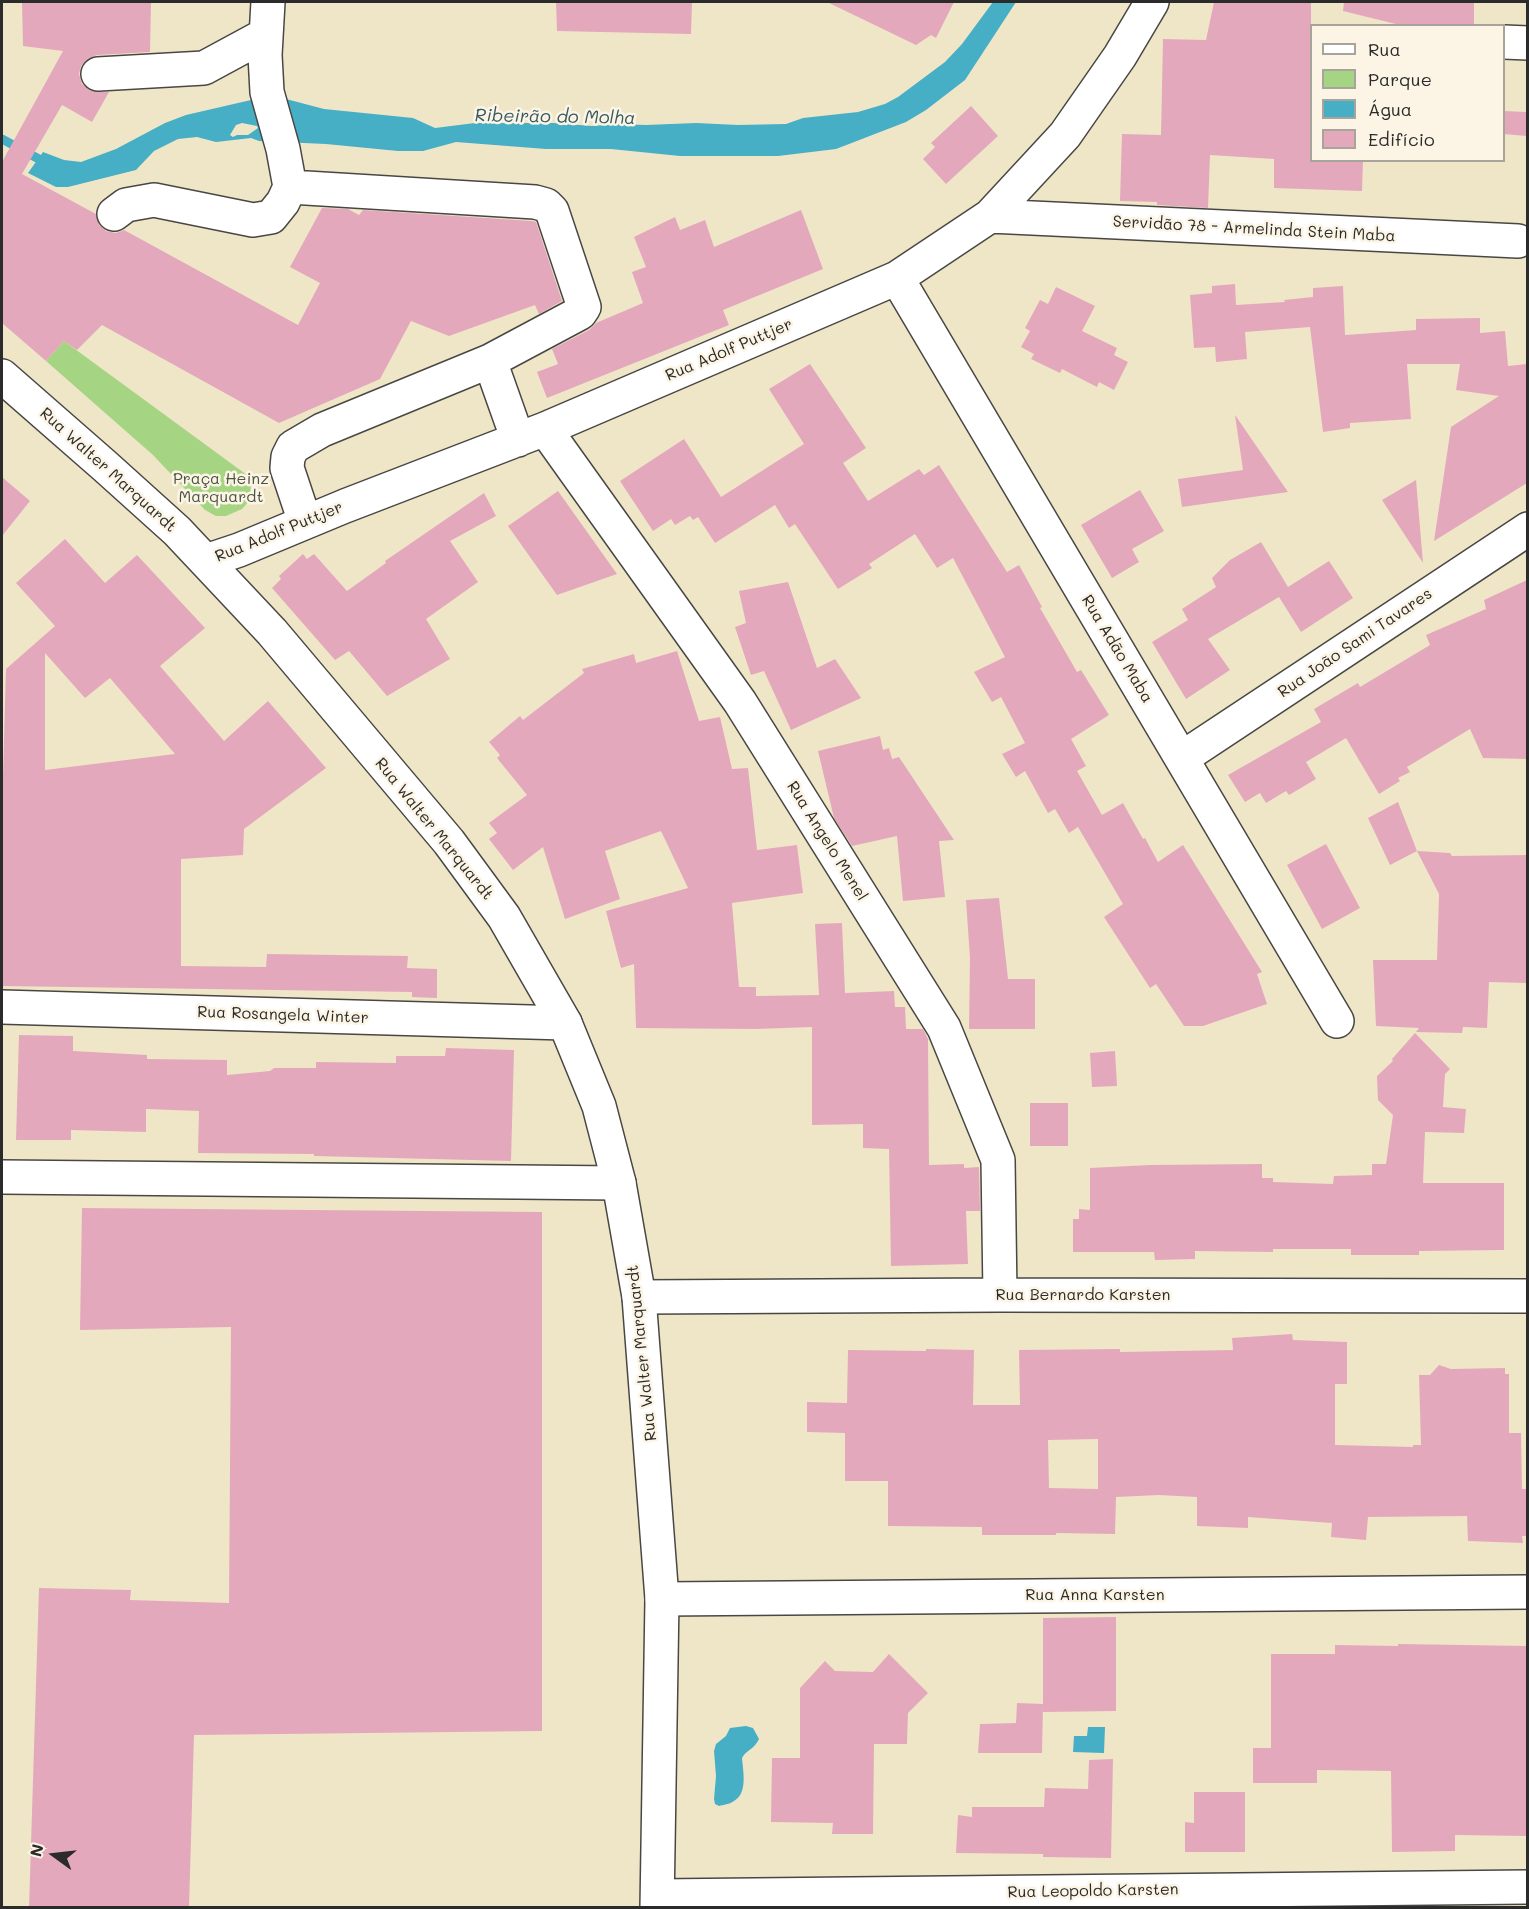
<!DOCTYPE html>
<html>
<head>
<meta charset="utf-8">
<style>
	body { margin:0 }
	#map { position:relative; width:1529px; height:1909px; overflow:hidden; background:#efe6c8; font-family:Mali,sans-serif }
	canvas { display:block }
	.frame { position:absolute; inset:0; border:3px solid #2b2b2b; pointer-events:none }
	.legend { position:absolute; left:1310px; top:24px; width:195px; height:138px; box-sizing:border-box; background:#fcf5e5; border:2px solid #a8a49b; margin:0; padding:8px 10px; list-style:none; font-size:18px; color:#2b2b2b }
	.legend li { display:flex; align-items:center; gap:12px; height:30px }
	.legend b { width:30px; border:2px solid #a8a49b }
	.north { position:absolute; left:24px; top:1825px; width:60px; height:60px; -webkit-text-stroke:4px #fcf5e5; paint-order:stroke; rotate:285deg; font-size:16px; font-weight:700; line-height:24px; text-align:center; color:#2b2b2b }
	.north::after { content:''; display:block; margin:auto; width:21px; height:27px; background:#2b2b2b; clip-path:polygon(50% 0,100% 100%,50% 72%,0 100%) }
</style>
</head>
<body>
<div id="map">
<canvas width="1529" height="1909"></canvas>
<div class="frame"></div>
<ul class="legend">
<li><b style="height:8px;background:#fff"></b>Rua</li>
<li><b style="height:16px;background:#a5d483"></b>Parque</li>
<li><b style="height:16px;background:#46aec5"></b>Água</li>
<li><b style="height:16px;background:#e4a8bc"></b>Edifício</li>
</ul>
<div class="north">N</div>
</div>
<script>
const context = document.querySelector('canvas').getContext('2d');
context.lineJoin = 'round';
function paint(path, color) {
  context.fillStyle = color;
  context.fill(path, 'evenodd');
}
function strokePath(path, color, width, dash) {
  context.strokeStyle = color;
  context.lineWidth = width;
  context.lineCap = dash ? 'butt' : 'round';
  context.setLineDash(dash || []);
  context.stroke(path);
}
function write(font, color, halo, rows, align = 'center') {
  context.font = font + ' Mali,sans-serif';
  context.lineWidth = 5;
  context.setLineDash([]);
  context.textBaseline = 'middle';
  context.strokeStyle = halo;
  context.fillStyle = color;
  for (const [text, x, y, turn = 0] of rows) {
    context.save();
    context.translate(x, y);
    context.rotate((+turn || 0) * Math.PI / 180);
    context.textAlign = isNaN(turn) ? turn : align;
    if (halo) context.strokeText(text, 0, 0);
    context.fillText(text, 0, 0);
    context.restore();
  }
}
paint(new Path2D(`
	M64,341L251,478L250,500L242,509L226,516H216L205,510L153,455L46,361Z`), '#a5d483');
paint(new Path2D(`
	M993,2H1016L965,80L926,110L906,122L836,149L778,156H680L611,149H546L456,142L423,151H398L326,144L259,141L251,138L216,142L197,137L178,139L154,151L136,170L68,187H56L28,173L43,152L64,160L81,162L116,149L165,123L186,115L251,100L286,99L324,109L413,118L435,128L475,123H554L592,126L617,124L646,125L696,123L738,125L786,124L803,118L858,112L885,104L898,97L945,62L962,44ZM242,123L257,126L258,128L248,135H237L233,137L230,135L236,125Z
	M746,1726L753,1728L759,1739C754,1750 747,1749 742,1758C743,1771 748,1793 734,1801C730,1804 723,1805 719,1806L715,1804L714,1799L716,1776L714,1751L716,1744L726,1736L730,1728Z
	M1088,1727H1105L1104,1753L1073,1752L1074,1736H1087Z`), '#46aec5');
strokePath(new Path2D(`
	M2,139L48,164`), '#46aec5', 9);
paint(new Path2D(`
	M22,2H151L150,52L97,55L87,59L81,66L79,74L82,84L90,91L109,92L92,122L62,105L22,174L96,214L99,225L106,231L116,233L124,230L298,325L320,283L290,267L322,208L348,209L359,215L363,210L532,221L536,222L562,301L539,314L535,305L449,336L411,321L380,379L279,423L102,325L77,350L64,341L46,361L2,323V162L63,51L23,46Z
	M556,2H692L691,34L557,31Z
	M827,2H954L936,38L931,35L916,45Z
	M1214,2H1311V160H1363L1362,191L1274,188V159L1210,155L1208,208L1157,205V202L1120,201L1122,134L1161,135L1163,39L1206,40Z
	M1344,2H1474V26H1404L1343,11Z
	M971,106L998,136L946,184L923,159L935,147L931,143Z
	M1503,111L1527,112V136L1503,134Z
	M801,210L823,269L723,310L729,325L547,398L537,372L558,364L552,349L589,330L596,323L643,303L632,272L646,267L634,237L675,217L680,230L705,220L714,247Z
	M1235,284L1236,305L1285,302L1284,300L1313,297V288L1343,286L1345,335L1416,330V319L1480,318V333L1505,331L1508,366L1527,364V483L1434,541L1451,427L1499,396L1456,390L1460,364H1407L1411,419L1350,423V428L1323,432L1310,327L1245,332L1247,359L1216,362L1215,347L1194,348L1190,295L1212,293V286Z
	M1056,287L1095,306L1082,331L1117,348L1114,355L1128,362L1114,390L1099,382L1097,387L1062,369L1060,373L1031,359L1034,354L1021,347L1030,331L1025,328L1040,300L1048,304Z
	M810,364L866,448L843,463L868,501L919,469L924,475L939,465L1007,572L1019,565L1042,607L1040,608L1077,672L1081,670L1109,715L1071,739L1086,766L1077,771L1102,815L1123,803L1143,839L1145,838L1158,862L1183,845L1262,972L1257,974L1267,1004L1203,1026H1184L1156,984L1150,988L1104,917L1123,904L1078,827L1069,833L1055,809L1048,813L1025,771L1016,777L1002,754L1025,743L1001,697L992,702L974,672L1005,657L953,558L937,568L915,534L869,564L872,568L838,589L795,524L789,528L775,505L715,543L698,517L693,520L690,516L675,525L671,519L653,531L620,481L684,439L721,497L804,444L769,389Z
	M1235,415L1288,492L1182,507L1178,479L1243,470Z
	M2,477L30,501L2,536Z
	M1416,480L1423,563L1382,500Z
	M1140,490L1164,531L1132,549L1139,562L1112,578L1081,525Z
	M558,491L617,574L557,595L508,526Z
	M484,493L496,516L450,541L478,582L426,619L450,659L387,696L349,651L335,660L272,588L281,579L279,576L303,554L307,559L314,554L347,591L386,563L385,561Z
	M65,539L105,583L137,555L205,628L160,666L224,741L268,701L326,768L244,829L243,855L181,859V966L266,967L267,954L408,956L407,968L437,969V998L412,997V992L2,986L3,775L6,669L55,626L16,583ZM45,653L85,698L110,678L175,754L45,770Z
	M1261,542L1288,587L1329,561L1353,598L1301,632L1279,597L1208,639L1230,670L1186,699L1152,642L1188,620L1182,609L1216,587L1212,578L1230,560Z
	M1527,580V759L1483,758L1470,729L1407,767L1410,772L1398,778L1400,781L1379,794L1346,738L1306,762L1316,779L1289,795L1286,791L1266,803L1260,793L1245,802L1228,775L1321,722L1314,709L1358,683L1360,687L1430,645L1426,635L1486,609L1484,600Z
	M788,582L817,668L835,659L861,698L791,730L764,671L751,675L735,627L746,623L739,591Z
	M677,651L699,721L720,717L732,769L748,768L757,850L797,845L803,893L732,903L739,987H756V996L819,995L815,924L842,923L845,993L894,991L895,1007H905L906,1029H923L928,1039L929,1165L964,1164V1168L979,1167L980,1211H966L968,1264L891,1266L889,1149L863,1148V1124L812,1125V1027L756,1029L636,1028L634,964L621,968L606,911L688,888L661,831L605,851L620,899L565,919L543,847L513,870L489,839L497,833L489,823L527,795L497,758L500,755L489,742L520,716L523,720L584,673L582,669L634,654L636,663Z
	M880,736L883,750L889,748L892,759L899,757L954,840L939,841L945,897L903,901L897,836L852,846L834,818L818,751Z
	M1398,802L1417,851L1390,865L1368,818Z
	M1326,844L1360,908L1322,929L1287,865Z
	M1417,851L1450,853L1452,856L1527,855V983L1489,982L1487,1028L1463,1027L1462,1033L1416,1032L1419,1028L1376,1026L1373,960H1437L1439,894Z
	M999,898L1008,979H1035V1029H969L970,958L966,900Z
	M1415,1033L1450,1069L1445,1074L1443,1107L1466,1109L1464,1133L1425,1132L1423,1183H1504V1250L1419,1251V1255H1351V1249H1273V1252L1195,1251V1259L1155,1260L1154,1252H1073V1219H1079V1209L1090,1210V1168L1150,1165L1262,1164V1178H1273V1182L1333,1184L1334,1176L1372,1175V1164H1386L1393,1115L1378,1100L1377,1076L1393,1061L1392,1059Z
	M19,1035L73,1036V1051L147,1055V1059L227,1060V1075L270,1071L274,1068H316V1062L396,1063V1056H445L446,1048L514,1050L511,1161L314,1156V1154L198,1153L199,1111L146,1109V1132L71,1130V1140H16Z
	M1115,1051L1117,1086L1092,1087L1090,1053Z
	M1030,1103H1068V1146H1030Z
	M82,1208L542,1212V1731L194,1735L189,1908H29L39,1588L131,1590L130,1600L229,1603L231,1327L80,1330Z
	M1292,1334L1293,1340L1347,1342V1384H1335V1445L1413,1447V1445H1421L1419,1375H1430L1439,1365L1451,1369L1505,1368V1374H1509V1433H1521L1522,1489H1527V1536H1522L1523,1543L1468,1541L1467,1516L1368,1517L1366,1540L1331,1537L1332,1523L1248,1517V1528L1197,1526V1497L1159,1495L1116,1497L1115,1534L1056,1533V1535H982V1527L888,1526V1481H845V1433L807,1432V1402L847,1403L848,1350L926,1351V1349L974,1350L973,1405H1020L1019,1350L1120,1349V1352L1233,1350L1232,1338ZM1098,1439V1489L1049,1488L1048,1440Z
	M1116,1617V1711L1043,1712V1705L1042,1753H978L980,1724L1016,1723L1017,1703L1043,1704V1618Z
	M1398,1644L1527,1646V1836L1455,1835V1851L1392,1852L1391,1771L1317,1770V1783H1253V1748H1271V1654H1335V1645L1398,1646Z
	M889,1654L928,1693L908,1713L907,1744H874L873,1834H832L833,1823L771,1822L772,1758H800V1688L825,1661L835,1671L873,1672Z
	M1113,1759L1111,1858L1043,1857V1854L956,1853L958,1815L972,1817V1807H1044L1045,1788L1088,1789L1089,1760Z
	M1194,1792H1245V1852H1185V1822L1194,1823Z`), '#e4a8bc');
const minor = new Path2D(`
	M268,2L265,55L267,92L283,149L290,187L535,202L546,205L552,211L584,307L580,313L490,361L518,440
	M1504,42L1528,43
	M98,74L204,68L265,35
	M114,214L126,205L154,200L253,220L271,217L283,202L290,187
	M990,216L1518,241
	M897,278L1337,1021
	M545,429L740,702L944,1028L998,1160L1000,1295
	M305,522L287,468L288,457L293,447L322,430L490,361
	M206,561L239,550L345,506L545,429L897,278L990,216L1065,135L1120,56L1152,2
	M1182,758L1528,529
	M2,1007L565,1023
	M2,1177L619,1183
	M639,1297L1000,1295L1528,1296
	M662,1599L1528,1592
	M658,1896L1528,1887`);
const major = new Path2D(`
	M2,376L106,467L177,531L272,632L449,842L504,917L565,1023L599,1106L619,1183L639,1297L662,1599L657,1908`);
strokePath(minor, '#484743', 36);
strokePath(major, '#484743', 36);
strokePath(minor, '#fff', 33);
strokePath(major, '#fff', 33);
write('16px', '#2b2b2b', '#fcf5e5', [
	["Servidão 78 - Armelinda Stein Maba",1254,229,3],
	["Rua Adolf Puttjer",729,350,-23],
	["Rua Walter Marquardt",108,470,42],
	["Rua Adolf Puttjer",279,532,-22],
	["Rua João Sami Tavares",1355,643,-34],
	["Rua Adão Maba",1117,649,59],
	["Rua Walter Marquardt",434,829,51],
	["Rua Angelo Menel",827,841,58],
	["Rua Rosangela Winter",283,1015,2],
	["Rua Bernardo Karsten",1083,1295],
	["Rua Walter Marquardt",642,1353,-96],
	["Rua Anna Karsten",1095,1595],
	["Rua Leopoldo Karsten",1093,1891,-1]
]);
write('16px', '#4a5541', '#fcf5e5', [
	["Praça Heinz",221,479],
	["Marquardt",221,497]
]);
write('italic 18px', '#345961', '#fcf5e5', [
	["Ribeirão do Molha",555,117,1]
]);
</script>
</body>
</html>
